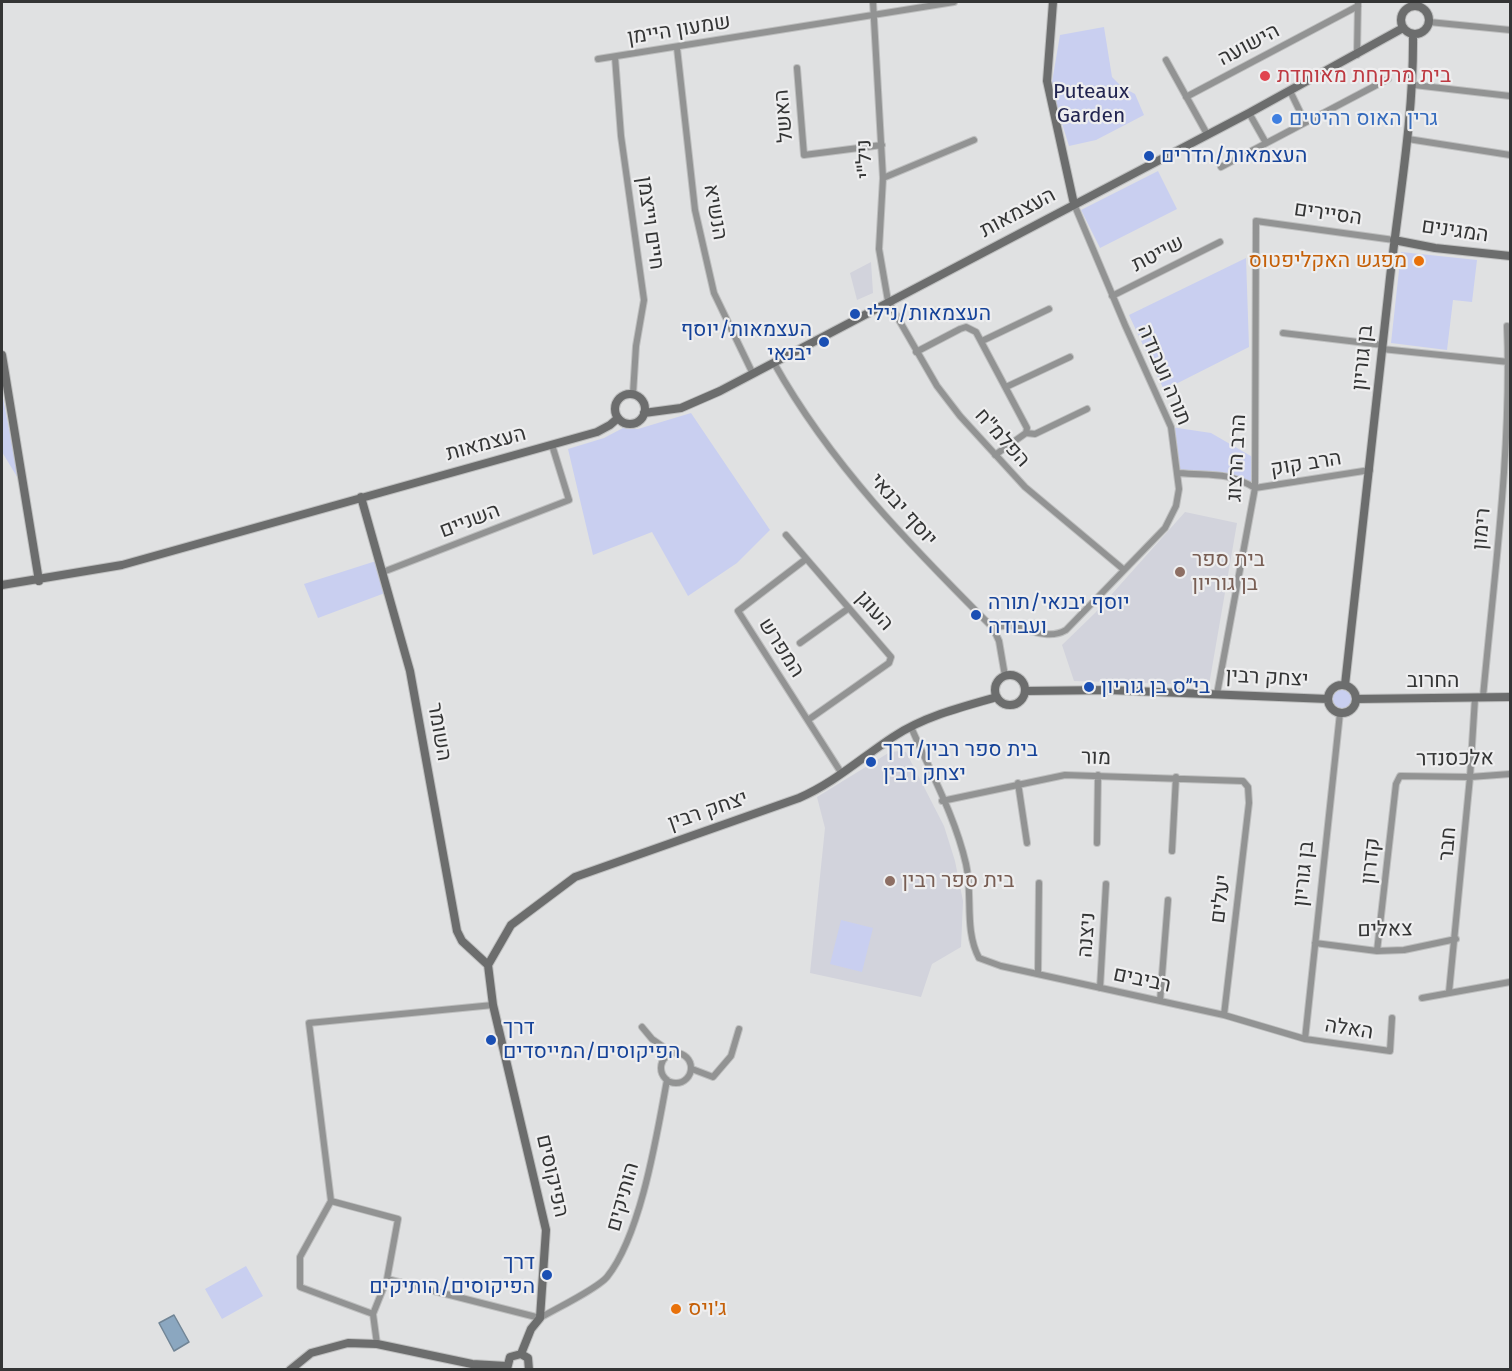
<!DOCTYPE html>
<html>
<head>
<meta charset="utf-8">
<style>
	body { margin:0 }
	#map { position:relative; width:1512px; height:1371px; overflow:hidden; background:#e0e1e2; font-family:"Fira Sans",sans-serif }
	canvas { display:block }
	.frame { position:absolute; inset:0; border:3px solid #343535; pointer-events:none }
</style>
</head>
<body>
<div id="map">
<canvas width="1512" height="1371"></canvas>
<div class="frame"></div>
</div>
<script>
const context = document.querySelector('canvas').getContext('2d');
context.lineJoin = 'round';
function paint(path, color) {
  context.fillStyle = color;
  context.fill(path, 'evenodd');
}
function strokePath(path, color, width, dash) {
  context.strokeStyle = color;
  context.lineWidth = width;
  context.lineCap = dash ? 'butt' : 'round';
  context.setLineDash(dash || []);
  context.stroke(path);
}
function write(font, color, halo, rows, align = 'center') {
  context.font = font + ' "Fira Sans",Heebo,sans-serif';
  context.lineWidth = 4.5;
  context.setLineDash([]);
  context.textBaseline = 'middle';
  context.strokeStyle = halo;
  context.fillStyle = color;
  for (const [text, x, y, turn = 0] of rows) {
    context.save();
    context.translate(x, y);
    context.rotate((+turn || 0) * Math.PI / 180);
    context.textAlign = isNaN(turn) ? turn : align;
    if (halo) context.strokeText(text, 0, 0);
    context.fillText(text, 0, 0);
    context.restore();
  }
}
paint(new Path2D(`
	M871,262L873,293L857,300L850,273Z
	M1185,512L1237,523L1209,685L1074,681L1062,645L1095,613Z
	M900,751L906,752L944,826L955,861L963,901L961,947L932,964L921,997L810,973L825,828L817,797L890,752Z`), '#d2d3dc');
paint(new Path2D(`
	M1104,27L1112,77L1122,87L1135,94L1144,115L1096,140L1069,146L1051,88L1060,35Z
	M1158,171L1177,209L1100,248L1081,210Z
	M1401,252L1477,260L1472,302L1453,300L1447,350L1391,343Z
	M1246,258L1249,347L1164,390L1129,315Z
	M2,393L19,480L2,452Z
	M691,413L770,530L737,563L688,596L652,532L593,555L568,449L604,438L623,428L638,429Z
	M1171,427L1211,433L1256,459L1255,488L1239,478L1179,473Z
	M376,561L385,593L318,618L304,584Z
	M1331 700a11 11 0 1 1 22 0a11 11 0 1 1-22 0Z
	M841,920L873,928L862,972L830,964Z
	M246,1266L263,1296L222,1319L205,1289Z`), '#c9cff0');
const water = new Path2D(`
	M174,1315L189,1342L174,1351L159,1323Z`);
paint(water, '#8ba7c0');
strokePath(water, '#718596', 1.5);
const street = new Path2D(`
	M873,2L883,178L879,249L888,301L937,386L960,416L1025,487L1123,569
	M1429,22L1510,30
	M677,48L695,210L714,293L753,374
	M1357,55L1358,2
	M615,57L621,136L644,300L636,346L633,394
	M598,59L954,2
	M1166,60L1207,134
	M797,68L804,155L882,145
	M1414,85L1510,96
	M1290,91L1305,122
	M1186,97L1358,6
	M1249,113L1266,143
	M1408,139L1510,155
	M1221,167L1388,79
	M883,178L974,140
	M1112,296L1220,242
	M1283,333L1383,345
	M982,341L1049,309
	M1382,349L1509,362
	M916,352L960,329L966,327L976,332L1027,428L1026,433L995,455
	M774,363C831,465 911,546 993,628L999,641L1005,676
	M1006,387L1070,357
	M1026,433L1035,434L1087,409
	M1179,473C1209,476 1227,471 1255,488L1370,470
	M786,535L891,657L889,663L808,720
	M806,559L738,611L842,774
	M383,572L569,500L552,445
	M993,628C1018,619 1042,644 1066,630L1165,528L1176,506L1179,489L1171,427L1125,325L1074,204
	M800,643L849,608
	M1217,694L1255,488L1256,221L1394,240
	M1483,697C1494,577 1512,446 1507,326
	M911,727C930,771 955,816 966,864C973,895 964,930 979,958L1001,966L1224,1015L1305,1039L1390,1051L1392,1018
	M1018,783L1027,843
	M942,801L1065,775L1243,781L1248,787L1249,803L1224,1015
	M1097,843L1098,775
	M1172,851L1176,777
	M1315,943L1377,951L1404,950L1456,939
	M1377,951L1396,784L1400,776L1470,777L1510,774
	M1038,974L1039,883
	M1100,988L1106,884
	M1449,992L1470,777L1475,698
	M1422,998L1510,982
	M1160,1001L1168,900
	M642,1027L652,1039L672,1053
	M1305,1039L1340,713
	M661 1068a15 15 0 1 1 30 0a15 15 0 1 1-30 0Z
	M692,1069L713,1077L731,1056L739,1029
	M331,1201L398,1219L387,1279L373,1314L377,1344
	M387,1279L540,1318C555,1309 597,1289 607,1277C641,1235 657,1134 667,1080
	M373,1314L300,1287V1257L331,1201L309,1023L493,1005`);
const secondary = new Path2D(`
	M1053,2L1047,81L1074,204
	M1401 20a14 14 0 1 1 28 0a14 14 0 1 1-28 0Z
	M1394,240L1435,248L1510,256
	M2,355L39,581
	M615 409a15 15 0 1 1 30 0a15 15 0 1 1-30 0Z
	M644,413L681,408L720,391L1249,113L1403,28
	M361,497L410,671L457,931L462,941L488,965
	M2,585L122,565L597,432L610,425L618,418
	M995 690a15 15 0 1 1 30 0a15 15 0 1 1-30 0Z
	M1328 699a14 14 0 1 1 28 0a14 14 0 1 1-28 0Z
	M1345,685C1360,553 1374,420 1389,287C1398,203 1414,120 1413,34
	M1025,691L1109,690L1328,699
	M1356,699L1510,697
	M521,1354L531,1329L540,1318L546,1230L493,1005L488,965L511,925L575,877L799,798C834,783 861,758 893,737C923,717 961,707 997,697
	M507,1369L510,1357L521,1354L528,1358L529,1370
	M290,1370L311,1353L348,1343L377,1344L472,1364L506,1366`);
strokePath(street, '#bebfbf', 8);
strokePath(secondary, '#bebfbf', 10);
strokePath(street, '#929393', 6);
strokePath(secondary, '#6c6d6d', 8);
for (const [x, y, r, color] of [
	[1265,76,6,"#e0444e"],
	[1277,119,6,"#3f7fe0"],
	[1149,156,6,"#1a4fb4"],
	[1419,261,6,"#e8710a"],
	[855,314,6,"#1a4fb4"],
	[824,342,6,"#1a4fb4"],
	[1180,572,6,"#8d6e63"],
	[976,615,6,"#1a4fb4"],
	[1089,687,6,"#1a4fb4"],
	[871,762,6,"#1a4fb4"],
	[890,881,6,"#8d6e63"],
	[491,1040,6,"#1a4fb4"],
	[547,1275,6,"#1a4fb4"],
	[676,1309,6,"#e8710a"]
]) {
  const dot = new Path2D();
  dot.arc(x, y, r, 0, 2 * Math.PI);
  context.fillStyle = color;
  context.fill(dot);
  strokePath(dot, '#eeeeef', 2);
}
write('21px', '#343535', '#eeeeef', [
	["שמעון היימן",679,30,-9],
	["הישועה",1249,45,-28],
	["האשל",784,116,-95],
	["ניל\"י",865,159,-92],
	["הנשיא",715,212,80],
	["העצמאות",1018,213,-28],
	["הסיירים",1328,214,8],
	["חיים וייצמן",650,223,82],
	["המגינים",1455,231,8],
	["שייטת",1158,254,-27],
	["בן גוריון",1363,358,-84],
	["תורה ועבודה",1164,375,67],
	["הפלמ\"ח",1002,438,48],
	["העצמאות",486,444,-15],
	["הרב הרצוג",1237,458,-87],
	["הרב קוק",1306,464,-9],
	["יוסף יבנאי",903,510,48],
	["השניים",470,521,-21],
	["רימון",1482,529,-85],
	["העוגן",874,611,48],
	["המפרש",781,648,57],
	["יצחק רבין",1267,678,3],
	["החרוב",1433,681],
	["השומר",439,732,80],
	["מור",1096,758,1],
	["אלכסנדר",1455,759,-1],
	["יצחק רבין",708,811,-19],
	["חבר",1448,844,-85],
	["קדרון",1371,861,-84],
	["בן גוריון",1304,874,-84],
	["יעלים",1221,899,-83],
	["צאלים",1385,930,-1],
	["ניצנה",1087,935,-86],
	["רביבים",1142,980,12],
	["האלה",1349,1029,9],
	["הפיקוסים",552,1176,77],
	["הותיקים",623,1197,-74]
]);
write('21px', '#be3a42', '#eeeeef', [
	["בית מרקחת מאוחדת",1277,76]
], 'left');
write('21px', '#222551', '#eeeeef', [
	["Puteaux",1091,92],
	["Garden",1091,116]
]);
write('21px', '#366cbe', '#eeeeef', [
	["גרין האוס רהיטים",1289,119]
], 'left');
write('21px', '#164399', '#eeeeef', [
	["העצמאות/הדרים",1161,156],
	["העצמאות/נילי",867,314],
	["העצמאות/יוסף",812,330,"right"],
	["יבנאי",812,354,"right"],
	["יוסף יבנאי/תורה",988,603],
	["ועבודה",988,627],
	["בי״ס בן גוריון",1101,687],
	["בית ספר רבין/דרך",883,750],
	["יצחק רבין",883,774],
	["דרך",503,1028],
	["הפיקוסים/המייסדים",503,1052],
	["דרך",535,1263,"right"],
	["הפיקוסים/הותיקים",535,1287,"right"]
], 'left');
write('21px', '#c56008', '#eeeeef', [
	["מפגש האקליפטוס",1407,261],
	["ג'ויס",688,1309,"left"]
], 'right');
write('21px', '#785e54', '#eeeeef', [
	["בית ספר",1192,560],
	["בן גוריון",1192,584],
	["בית ספר רבין",902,881]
], 'left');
</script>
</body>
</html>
